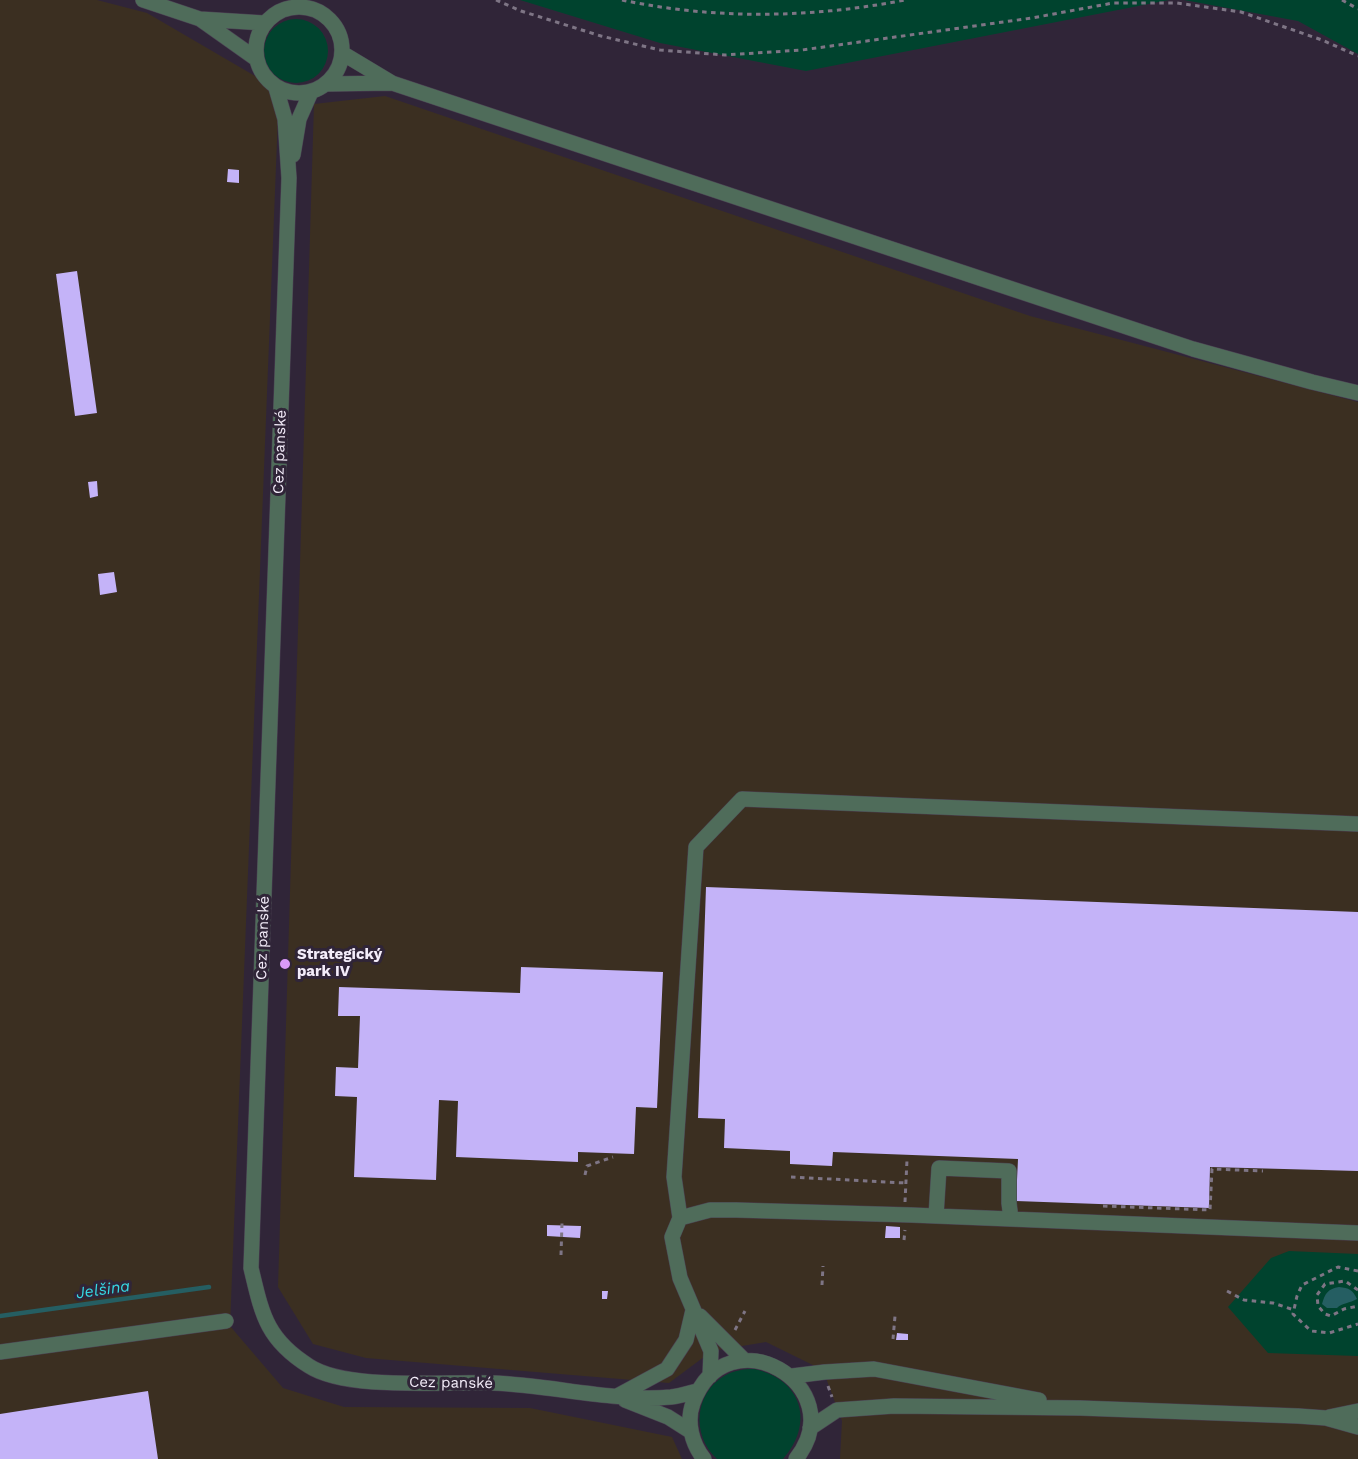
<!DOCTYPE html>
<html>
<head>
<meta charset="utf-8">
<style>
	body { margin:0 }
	canvas { display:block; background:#302538 }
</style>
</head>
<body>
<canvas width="1358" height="1459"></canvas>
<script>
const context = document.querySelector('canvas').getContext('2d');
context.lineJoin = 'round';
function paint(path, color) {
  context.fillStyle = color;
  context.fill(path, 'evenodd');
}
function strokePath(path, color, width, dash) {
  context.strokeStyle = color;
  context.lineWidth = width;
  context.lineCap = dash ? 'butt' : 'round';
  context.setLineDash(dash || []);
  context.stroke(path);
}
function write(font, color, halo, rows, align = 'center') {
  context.font = font + ' "Work Sans",sans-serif';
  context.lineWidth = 6;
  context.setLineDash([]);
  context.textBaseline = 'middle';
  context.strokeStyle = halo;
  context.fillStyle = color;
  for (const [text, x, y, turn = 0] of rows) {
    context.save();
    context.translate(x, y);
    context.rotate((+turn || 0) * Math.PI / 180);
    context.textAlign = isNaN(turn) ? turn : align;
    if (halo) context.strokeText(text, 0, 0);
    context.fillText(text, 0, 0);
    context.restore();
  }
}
paint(new Path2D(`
	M0,0H97L147,13L279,90L230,1326L283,1388L344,1407L530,1408L672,1437L682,1459H0Z
	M385,96L1030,316L1358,402V1459H840L842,1421L823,1370L766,1342L712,1351L669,1383L366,1358L313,1344L278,1287L314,104Z`), '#3b2f21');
paint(new Path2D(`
	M520,0H1169L806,71L660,43Z
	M1184,0H1358V54L1298,21Z
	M264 51a32 32 0 1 1 64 0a32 32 0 1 1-64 0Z
	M1289,1251L1358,1254V1356L1268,1353L1228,1307L1271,1258Z
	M754,1369C802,1379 815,1423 783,1459H717C691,1435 694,1392 726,1375C735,1370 745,1369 754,1369Z`), '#00432e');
paint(new Path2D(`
	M1339,1287C1349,1288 1353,1290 1357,1299C1350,1303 1342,1303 1337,1308H1327L1322,1304C1325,1293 1328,1289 1339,1287Z`), '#255e62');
strokePath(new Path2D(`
	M0,1316L209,1287`), '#255e62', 4.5);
paint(new Path2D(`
	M228,169L239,170V183L227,182Z
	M77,271L97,413L75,416L56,274Z
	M97,481L98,496L90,498L88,482Z
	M114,572L117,592L100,595L98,574Z
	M706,887L1358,912V1171L1210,1167L1209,1208L1016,1201L1018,1159L833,1152L832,1166L790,1164V1151L724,1148L725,1119L698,1118Z
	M521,967L663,972L657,1108L636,1107L634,1154L578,1152V1162L456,1157L458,1101L439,1100L436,1180L354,1177L357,1097L335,1096L336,1067L358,1068L360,1016H338L339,987L520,993Z
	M547,1225L581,1226L580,1238L547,1236Z
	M886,1226L900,1227V1238H885Z
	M602,1291H608L607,1299H602Z
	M897,1333L908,1334V1340H896Z
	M148,1391L158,1459H0V1414Z`), '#c4b3f8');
const minor = new Path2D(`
	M143,0L200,19L264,23
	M256 50a43 43 0 1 1 86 0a43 43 0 1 1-86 0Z
	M200,19L255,58
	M342,53L392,83L1193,349L1312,382L1358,393
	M326,84L392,83
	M276,88L285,119L289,178L251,1268C262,1314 266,1339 309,1366C347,1391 446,1381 493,1383C552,1385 612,1402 671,1397C680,1396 689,1393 697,1391
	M293,155L299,119L311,92
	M936,1216L939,1168L1009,1171V1203L1011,1219
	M680,1218L710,1210H736L911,1215L1358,1233
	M700,1316L744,1360
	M0,1352L226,1321
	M710,1376L711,1351L680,1278L672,1237L680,1218L674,1177L696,847L742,799L1358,824
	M792,1376L825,1372L874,1369L1039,1400
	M619,1395L667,1369L686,1340L693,1310
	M625,1400L668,1417L690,1431
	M1329,1417L1358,1411
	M810,1428L837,1410L894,1406L1080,1408L1298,1416L1326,1418L1358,1427
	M704,1459C692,1444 686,1422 693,1403C727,1311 854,1386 796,1459`);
strokePath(minor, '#4b4153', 16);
strokePath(new Path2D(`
	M496,0L521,11L601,36L660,50L725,55L802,50L1032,18L1113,3H1177L1241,12L1322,40L1358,56
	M622,0C716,20 812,18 905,0
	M1342,0L1358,9
	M585,1175L587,1166L613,1157
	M791,1177L906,1183
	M905,1202L907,1160
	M1103,1206L1210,1210L1212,1169L1263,1171
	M904,1240L905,1230
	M561,1255L562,1223
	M1358,1271L1338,1267L1302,1285L1297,1296L1293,1314L1311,1331L1329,1333L1358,1324
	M822,1285L823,1266
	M1358,1290L1345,1281L1325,1284L1317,1295L1318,1306L1325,1314L1331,1316L1344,1309L1358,1306
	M1227,1291L1244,1300L1273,1303L1294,1310
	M735,1330L745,1311
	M893,1339L895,1316
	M828,1386L832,1397`), '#7e7585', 3, [4.5, 4.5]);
strokePath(minor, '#4f6c5a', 15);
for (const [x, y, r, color] of [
	[285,964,6,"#d99af7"]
]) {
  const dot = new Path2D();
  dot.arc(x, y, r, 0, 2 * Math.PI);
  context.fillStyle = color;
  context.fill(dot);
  strokePath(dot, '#302538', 2);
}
write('15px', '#f4edfa', '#302538', [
	["Cez panské",280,452,-88],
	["Cez panské",263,938,-88],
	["Cez panské",451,1383,1]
]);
write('bold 15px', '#f4edfa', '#302538', [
	["Strategický",297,955],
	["park IV",297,972]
], 'left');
write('italic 16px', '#36dae5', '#302538', [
	["Jelšina",103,1290,-8]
]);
</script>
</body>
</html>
